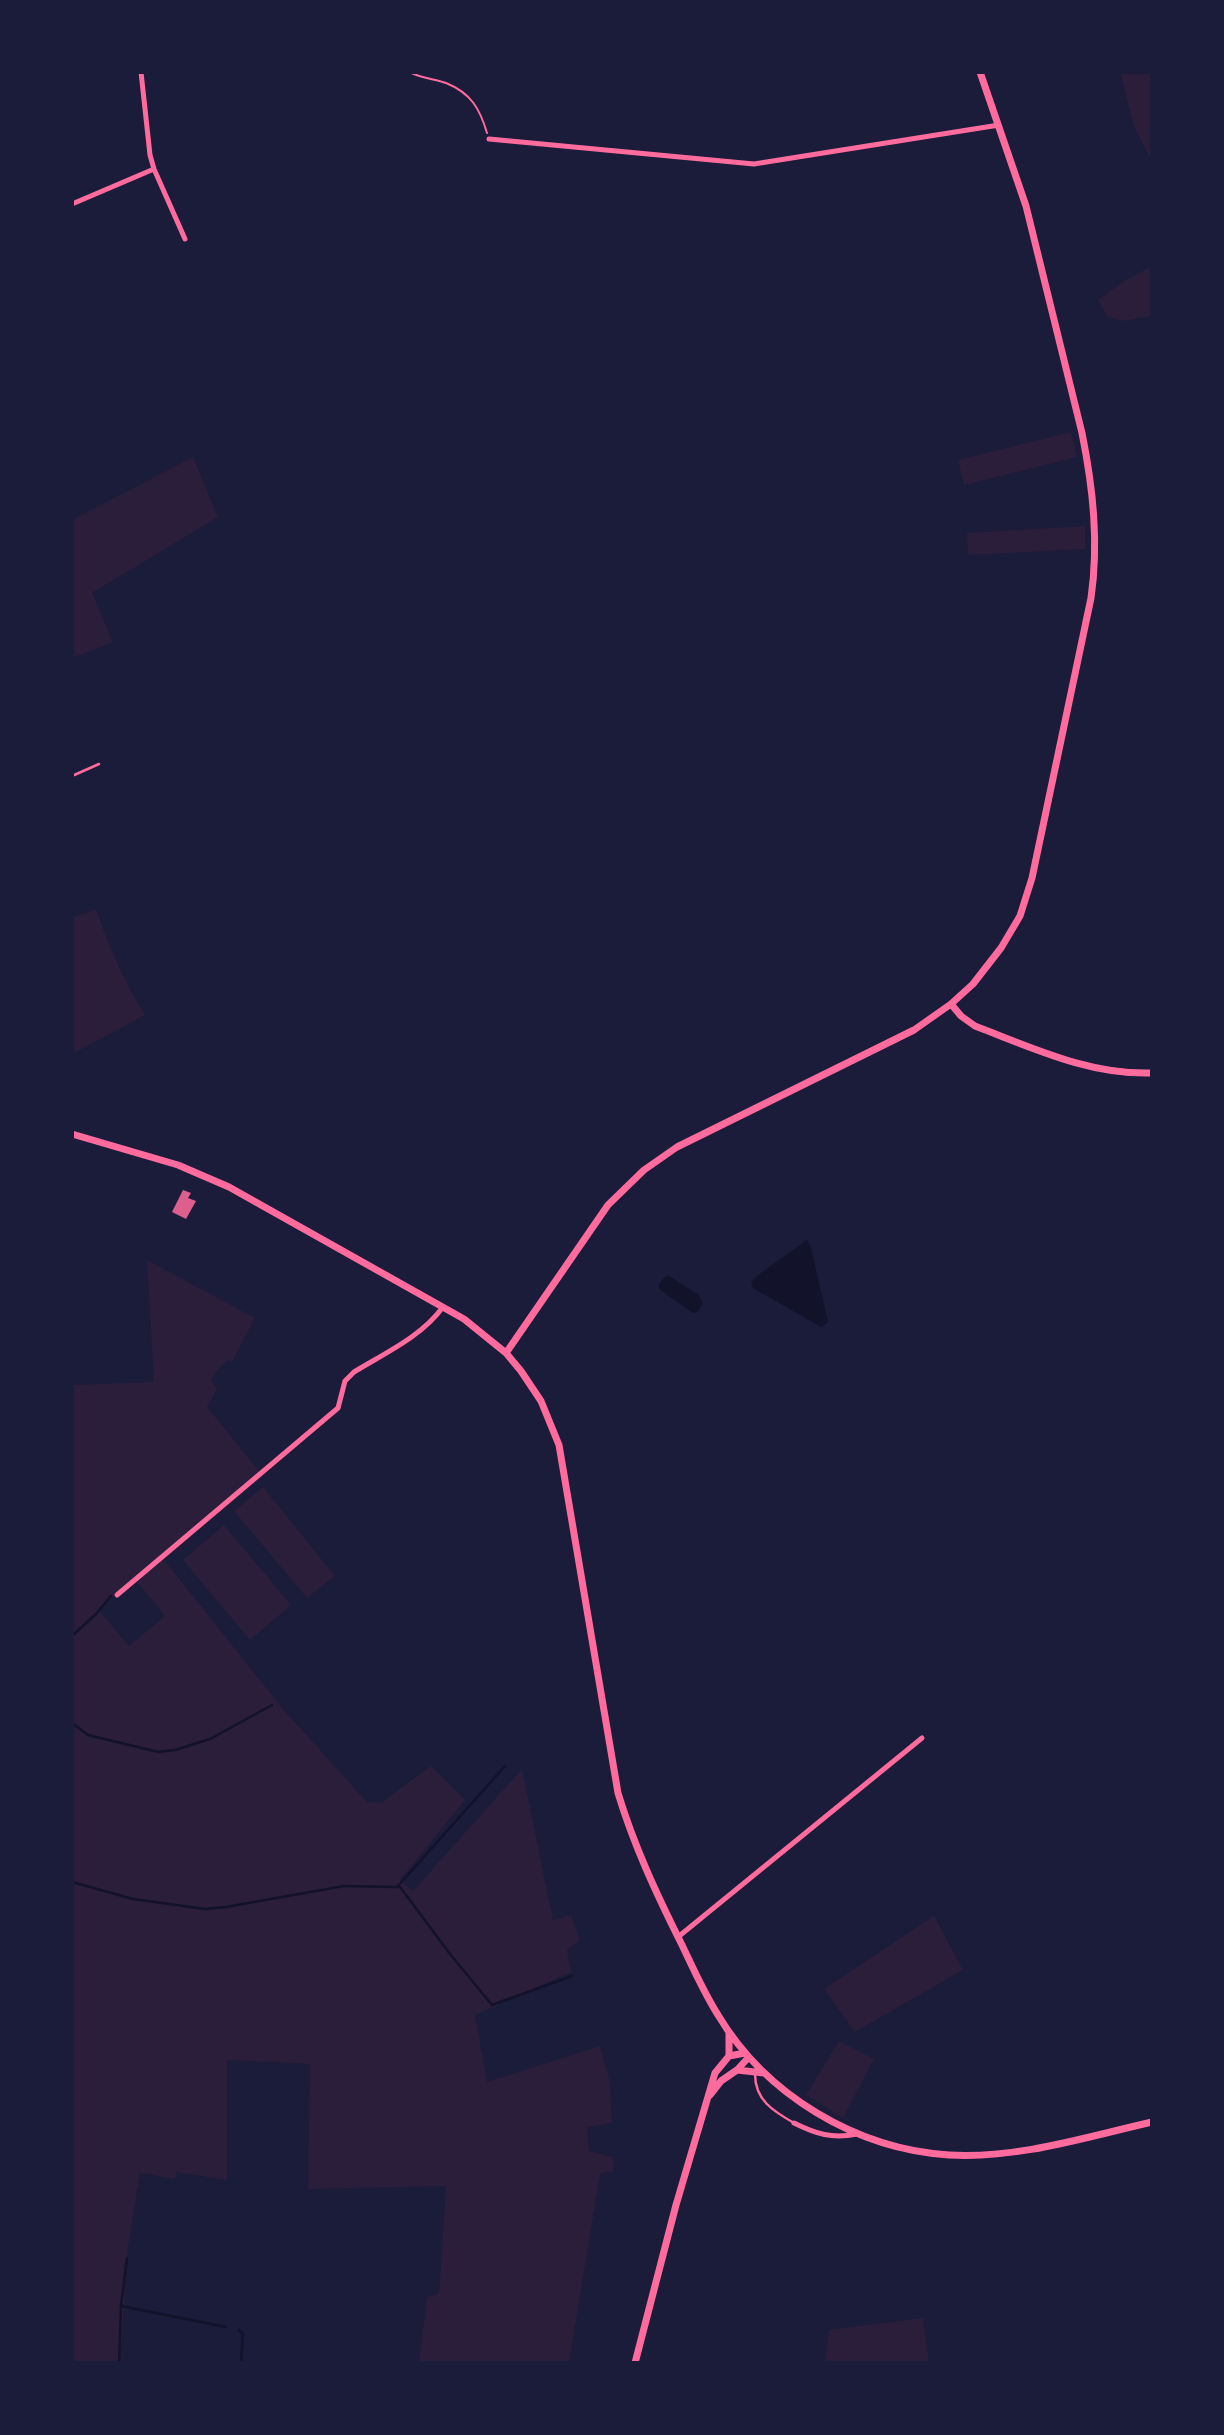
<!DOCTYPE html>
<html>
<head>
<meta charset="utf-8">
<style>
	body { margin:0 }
	#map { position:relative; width:1224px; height:2435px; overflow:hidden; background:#1b1b3a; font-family:"Fira Sans",sans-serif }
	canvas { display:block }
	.frame { position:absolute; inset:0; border:74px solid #1b1b3a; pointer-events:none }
</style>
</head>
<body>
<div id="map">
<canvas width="1224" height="2435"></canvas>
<div class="frame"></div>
</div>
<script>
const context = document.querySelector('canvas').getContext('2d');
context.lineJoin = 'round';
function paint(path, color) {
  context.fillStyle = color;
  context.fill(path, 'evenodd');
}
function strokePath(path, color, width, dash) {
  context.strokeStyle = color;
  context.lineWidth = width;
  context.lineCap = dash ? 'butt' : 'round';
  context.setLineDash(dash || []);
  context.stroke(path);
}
paint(new Path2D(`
	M1120,72H1152V161L1134,127Z
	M1152,266V316L1122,321L1107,316L1098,300L1124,281Z
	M1071,432L1077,457L964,485L958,460Z
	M193,457L218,517L92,593L113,642L72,658V520Z
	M1085,526V549L968,555L967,533Z
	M96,909C109,947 124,981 145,1015L72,1054V918Z
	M147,1260L255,1318L232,1362L228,1360L217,1370L211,1381L217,1389L207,1407L263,1476L164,1560L283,1709L367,1802L381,1803L431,1766L465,1800L400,1880L413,1891L522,1769L553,1920L571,1915L580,1940L567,1950L571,1972L475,2015L487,2082L600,2046L610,2082L612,2123L587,2127L589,2151L613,2157L614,2171L600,2174L569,2363H419L427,2297L439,2293L446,2186L308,2189L310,2064L227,2060V2180L176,2172L175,2179L140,2173L128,2247L120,2363H72V1385L154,1382ZM135,1579L165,1616L129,1646L98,1609Z
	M263,1487L335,1576L307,1598L234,1511Z
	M224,1525L291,1605L250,1640L183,1560Z
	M934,1916L963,1970L855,2032L824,1989Z
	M839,2041L874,2059L843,2118L806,2095Z
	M923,2318L929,2363H825L829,2330Z`), '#2a1e3b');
paint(new Path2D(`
	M807,1240L811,1248L828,1322L821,1327L753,1288L751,1282L758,1275Z
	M669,1276L699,1295L703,1304L697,1312L693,1313L659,1289V1285L664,1277Z`), '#12122b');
strokePath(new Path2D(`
	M72,1636L96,1614L111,1596
	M72,1723L88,1735L158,1752L175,1750L210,1739L272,1705
	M72,1882L133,1899L205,1909L226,1907L344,1886L397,1887L505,1766
	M397,1887H400L450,1954L492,2005L572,1976
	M121,2306L226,2327
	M239,2330L243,2334L241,2363
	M119,2363L121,2306L127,2258`), '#12122b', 2.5);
paint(new Path2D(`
	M183,1190L191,1193L188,1198L196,1201L186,1219L172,1212Z`), '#dd5f8e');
strokePath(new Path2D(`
	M409,72C421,78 434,79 446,83C471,93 480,109 487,133`), '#ff6b9d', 2);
strokePath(new Path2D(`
	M72,776L99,764
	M755,2074C755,2100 773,2111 794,2123`), '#ff6b9d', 2.5);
strokePath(new Path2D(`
	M141,72L150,155L154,169L185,239
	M489,139L754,164L999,125
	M72,204L154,169
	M117,1595L338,1408L345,1381L354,1372C385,1353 421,1337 443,1307
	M678,1937L922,1738
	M794,2123C816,2134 832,2139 857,2134`), '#ff6b9d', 5);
strokePath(new Path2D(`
	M951,1004L961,1016L975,1026C1033,1048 1089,1075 1152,1073
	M72,1134L178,1165L229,1187L464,1319L506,1353L521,1371L541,1401L559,1445L618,1793C634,1846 657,1895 682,1945C693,1968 704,1993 718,2015C766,2095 856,2149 949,2155C1018,2159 1086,2137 1152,2122
	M506,1353L608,1205L644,1170L677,1147L914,1030L951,1004L973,984L1001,948L1020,916L1032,878L1091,598C1099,542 1093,488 1082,433L1026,206L980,72
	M729,2033V2056
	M737,2070L764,2073
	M710,2095L721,2081L737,2070L749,2057
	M635,2363L676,2205L715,2073L729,2056L745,2053`), '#ff6b9d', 7);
</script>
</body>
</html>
